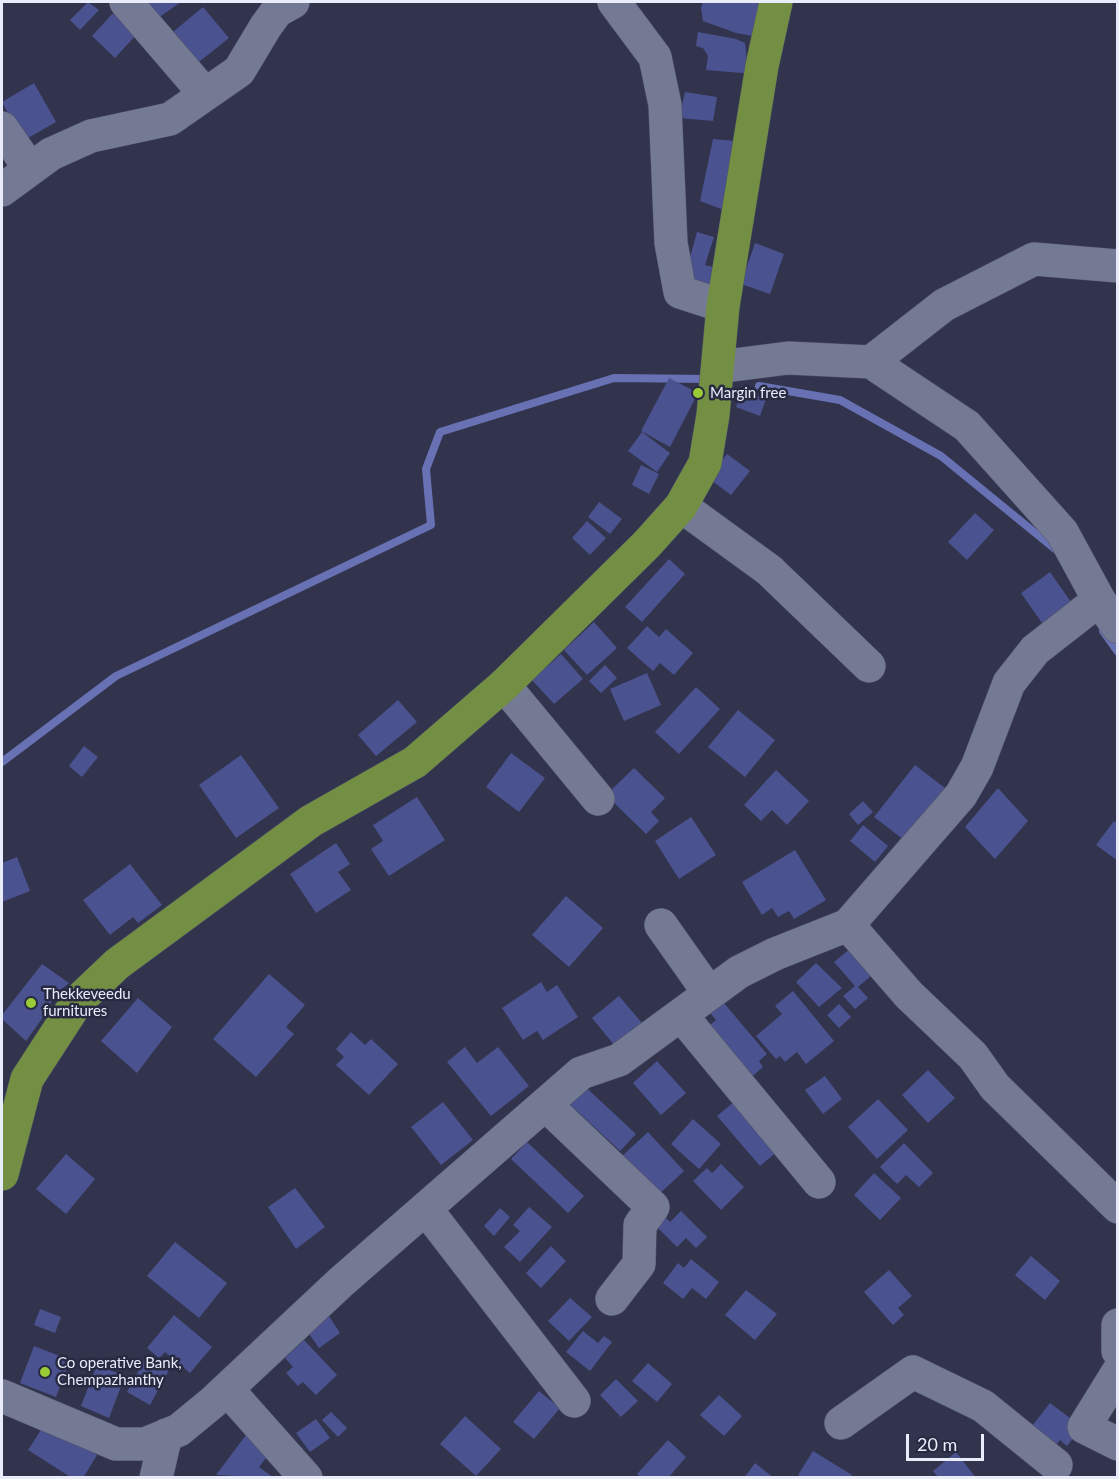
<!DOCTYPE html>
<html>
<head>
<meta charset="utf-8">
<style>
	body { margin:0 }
	#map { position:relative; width:1119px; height:1479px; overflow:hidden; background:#31344c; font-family:Lato,sans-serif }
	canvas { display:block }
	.frame { position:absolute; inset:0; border:3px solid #e9ecfb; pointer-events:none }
	.scale { position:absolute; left:906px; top:1434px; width:78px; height:27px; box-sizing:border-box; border:3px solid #e9ecfb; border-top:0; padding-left:8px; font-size:18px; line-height:21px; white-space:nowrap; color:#e9ecfb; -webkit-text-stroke:4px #272a41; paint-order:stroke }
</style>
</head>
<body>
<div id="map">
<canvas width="1119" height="1479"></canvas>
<div class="frame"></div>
<div class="scale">20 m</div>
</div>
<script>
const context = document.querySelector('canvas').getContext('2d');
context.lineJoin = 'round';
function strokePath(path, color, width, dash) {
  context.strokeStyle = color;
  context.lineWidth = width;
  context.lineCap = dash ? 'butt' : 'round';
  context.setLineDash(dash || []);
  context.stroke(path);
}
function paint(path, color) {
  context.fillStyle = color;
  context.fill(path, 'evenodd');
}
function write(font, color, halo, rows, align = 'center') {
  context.font = font + ' Lato,sans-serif';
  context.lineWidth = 5;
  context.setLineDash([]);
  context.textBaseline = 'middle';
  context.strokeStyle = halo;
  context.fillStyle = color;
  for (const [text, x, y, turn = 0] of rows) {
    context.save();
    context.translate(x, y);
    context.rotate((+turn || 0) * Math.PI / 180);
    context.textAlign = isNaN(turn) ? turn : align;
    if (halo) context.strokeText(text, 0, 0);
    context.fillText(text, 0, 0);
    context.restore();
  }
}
strokePath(new Path2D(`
	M759,386L840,400L941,456L1055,549
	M1103,631L1118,652
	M2,762L116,676L431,525L426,469L440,432L614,378L710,379`), '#6871b3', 8);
paint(new Path2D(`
	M88,2L99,10L80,30L70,20Z
	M146,2H181L158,18Z
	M703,2H759L753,36L736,33L703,21L701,8Z
	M203,7L229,38L199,62L173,32Z
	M113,13L136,35L115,58L92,36Z
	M698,32L736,39L745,43L748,72L742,73L706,70L708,56L703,48L696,46Z
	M34,83L56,122L23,141L2,102Z
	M685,92L717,97L713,121L679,118Z
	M713,139L735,141L724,210L700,201Z
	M697,232L714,237L705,265L717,268L710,290L683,283Z
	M755,243L784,254L770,294L741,284Z
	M669,378L698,393L670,447L641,431Z
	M742,390L766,399L760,416L736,407Z
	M642,432L670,453L657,472L628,451Z
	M727,454L750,471L731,495L708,478Z
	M641,465L659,474L649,494L632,485Z
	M599,502L622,519L610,534L588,517Z
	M975,513L994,530L967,560L948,542Z
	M587,521L606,538L590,555L572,538Z
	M669,559L685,574L642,622L625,607Z
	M1050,572L1071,602L1042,623L1021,593Z
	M594,622L617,648L587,675L564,650Z
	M647,626L659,637L666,629L693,653L674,675L660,663L653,671L627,648Z
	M561,654L583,679L554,704L532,680Z
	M605,665L617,678L601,693L589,681Z
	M647,673L661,705L624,721L610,689Z
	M696,687L720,709L679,754L655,732Z
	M398,700L417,722L376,756L358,735Z
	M738,710L775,740L745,777L708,747Z
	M84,746L98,757L82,777L69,766Z
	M511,753L545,778L519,812L486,787Z
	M241,755L279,808L236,838L199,785Z
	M915,765L945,788L904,840L874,817Z
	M634,768L665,798L651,812L659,821L646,834L606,795Z
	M776,770L809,801L787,825L772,810L761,821L744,805Z
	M998,788L1028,821L995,859L965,827Z
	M417,797L445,840L389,876L371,849L383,841L373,825Z
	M863,801L873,812L858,825L849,814Z
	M691,817L716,855L679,879L655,841Z
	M1114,821L1118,824V861L1096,845Z
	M863,825L888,846L875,862L850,841Z
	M336,843L350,864L338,872L351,890L316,913L290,874Z
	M795,850L826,900L794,919L789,911L778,917L772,908L762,915L742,882Z
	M17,857L30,891L2,902V863Z
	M130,864L162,905L138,923L133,917L110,935L83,900Z
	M566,896L603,928L569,967L532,935Z
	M856,944L878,970L858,987L868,998L855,1009L843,996L855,986L834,962Z
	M816,963L842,988L819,1007L796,982Z
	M42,964L69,983L53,996L49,1009L26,1041L2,1019V1015Z
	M269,974L305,1005L286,1027L294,1034L256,1077L213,1039Z
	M541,982L547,992L557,985L578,1017L543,1040L537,1031L523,1040L502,1008Z
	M793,991L834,1041L806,1064L797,1052L785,1062L780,1056L776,1059L756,1036L782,1014L775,1006Z
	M619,996L642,1023L615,1046L592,1018Z
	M718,996L767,1054L759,1061L763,1067L747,1081L704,1030L716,1020L705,1007Z
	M138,998L172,1027L137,1073L101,1041Z
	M839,1004L851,1017L839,1028L827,1015Z
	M351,1032L365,1045L371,1039L398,1064L369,1095L336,1065L344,1057L336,1049Z
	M465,1047L477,1063L498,1047L529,1086L491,1116L447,1062Z
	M657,1061L686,1093L661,1115L633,1083Z
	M928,1070L955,1098L928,1123L902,1095Z
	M825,1076L842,1099L823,1114L805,1090Z
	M578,1080L636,1134L620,1151L562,1097Z
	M878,1099L908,1130L877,1159L848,1127Z
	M736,1100L779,1150L760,1166L717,1116Z
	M443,1102L473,1140L441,1165L411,1127Z
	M693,1119L721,1144L699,1169L671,1144Z
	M648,1132L684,1171L656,1197L620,1158Z
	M527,1142L584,1196L568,1213L511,1159Z
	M904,1143L933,1173L919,1187L906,1175L897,1184L880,1167Z
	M66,1154L95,1179L66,1214L36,1189Z
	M721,1164L744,1187L721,1210L693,1181L707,1168L712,1173Z
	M874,1173L901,1198L880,1220L854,1195Z
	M295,1188L325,1227L296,1249L268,1207Z
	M529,1207L552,1227L520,1262L504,1247L520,1231L513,1225Z
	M500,1208L510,1217L494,1236L484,1226Z
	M681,1211L707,1237L696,1248L686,1238L677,1247L653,1223L662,1214L670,1222Z
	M175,1242L227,1283L199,1318L147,1276Z
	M551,1246L566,1261L541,1288L526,1273Z
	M1031,1256L1060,1281L1045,1300L1015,1275Z
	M691,1259L719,1282L706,1299L692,1288L683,1299L663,1283L678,1263L684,1268Z
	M889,1270L912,1296L898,1308L904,1315L893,1325L864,1292Z
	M746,1290L777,1314L755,1340L725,1315Z
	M570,1298L592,1317L569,1341L548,1321Z
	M40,1309L61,1317L55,1333L34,1325Z
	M174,1315L212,1347L190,1373L165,1352L159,1358L147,1348Z
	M329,1316L340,1333L319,1348L307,1331Z
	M583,1331L598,1343L604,1336L612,1342L590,1371L566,1352Z
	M304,1340L337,1375L316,1395L303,1382L298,1386L286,1373L293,1367L285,1358Z
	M34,1346L70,1360L56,1397L20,1383Z
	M146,1357L169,1370L150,1405L127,1392Z
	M648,1363L672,1384L657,1402L632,1381Z
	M97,1365L125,1376L109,1418L81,1406Z
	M616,1379L638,1401L621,1417L600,1395Z
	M539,1391L560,1408L534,1439L513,1422Z
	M719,1395L742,1416L724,1436L700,1415Z
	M1050,1403L1082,1427L1067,1446L1060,1440L1052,1450L1028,1431Z
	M331,1412L347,1428L338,1437L322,1420Z
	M465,1416L501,1449L476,1476L440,1444Z
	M316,1419L330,1438L310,1452L296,1433Z
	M46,1422L97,1455L83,1478H72L28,1450Z
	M246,1435L270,1453L259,1467L274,1478L216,1475Z
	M668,1440L686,1457L668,1478H641L637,1474Z
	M813,1451L852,1475L850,1478H802L798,1475Z
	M956,1452L976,1478H939L933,1471Z
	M755,1463L774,1478H744Z`), '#4b5290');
const minor = new Path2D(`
	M126,2L205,94
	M614,2L655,57L665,105L671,243L680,292L723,306
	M2,128L30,169
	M2,190L51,154L91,136L170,119L239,71L266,26L277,11L293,2
	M871,362L944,305L1034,259L1118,266
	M718,367L788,358L871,362L967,426L1062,532L1099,600L1118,627
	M681,506L769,570L869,666
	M504,685L598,799
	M661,925L709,993
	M848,925L909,995L973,1056L995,1087L1118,1207
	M681,1015L819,1182
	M547,1106L653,1207L640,1225L639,1264L612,1299
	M426,1209L574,1401
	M1118,1325V1351
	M1118,1372L1084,1427L1118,1444
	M227,1389L306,1478
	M2,1396L116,1444H145L179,1430L213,1402L341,1282L581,1073L619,1060L739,972L775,954L848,925L961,795L977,767L1009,683L1035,650L1099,600
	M841,1423L913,1372L983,1406L1056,1465
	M156,1478L166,1435`);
const major = new Path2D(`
	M2,1174L27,1079L77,1002L117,964L311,821L415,762L504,685L647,544L681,506L705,463L713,415L723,306L762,66L776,2`);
strokePath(minor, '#4f5266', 34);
strokePath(major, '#4f5266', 34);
strokePath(minor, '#747994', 33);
strokePath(major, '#738f43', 33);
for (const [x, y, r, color] of [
	[698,393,6,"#98cb36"],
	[31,1003,6,"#98cb36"],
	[45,1372,6,"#98cb36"]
]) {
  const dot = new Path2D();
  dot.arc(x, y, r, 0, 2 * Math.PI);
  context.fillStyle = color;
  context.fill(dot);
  strokePath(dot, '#272a41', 2);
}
write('15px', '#e9ecfb', '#272a41', [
	["Margin free",710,393],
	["Thekkeveedu",43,994],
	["furnitures",43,1011],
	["Co operative Bank,",57,1363],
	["Chempazhanthy",57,1380]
], 'left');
</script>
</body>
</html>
